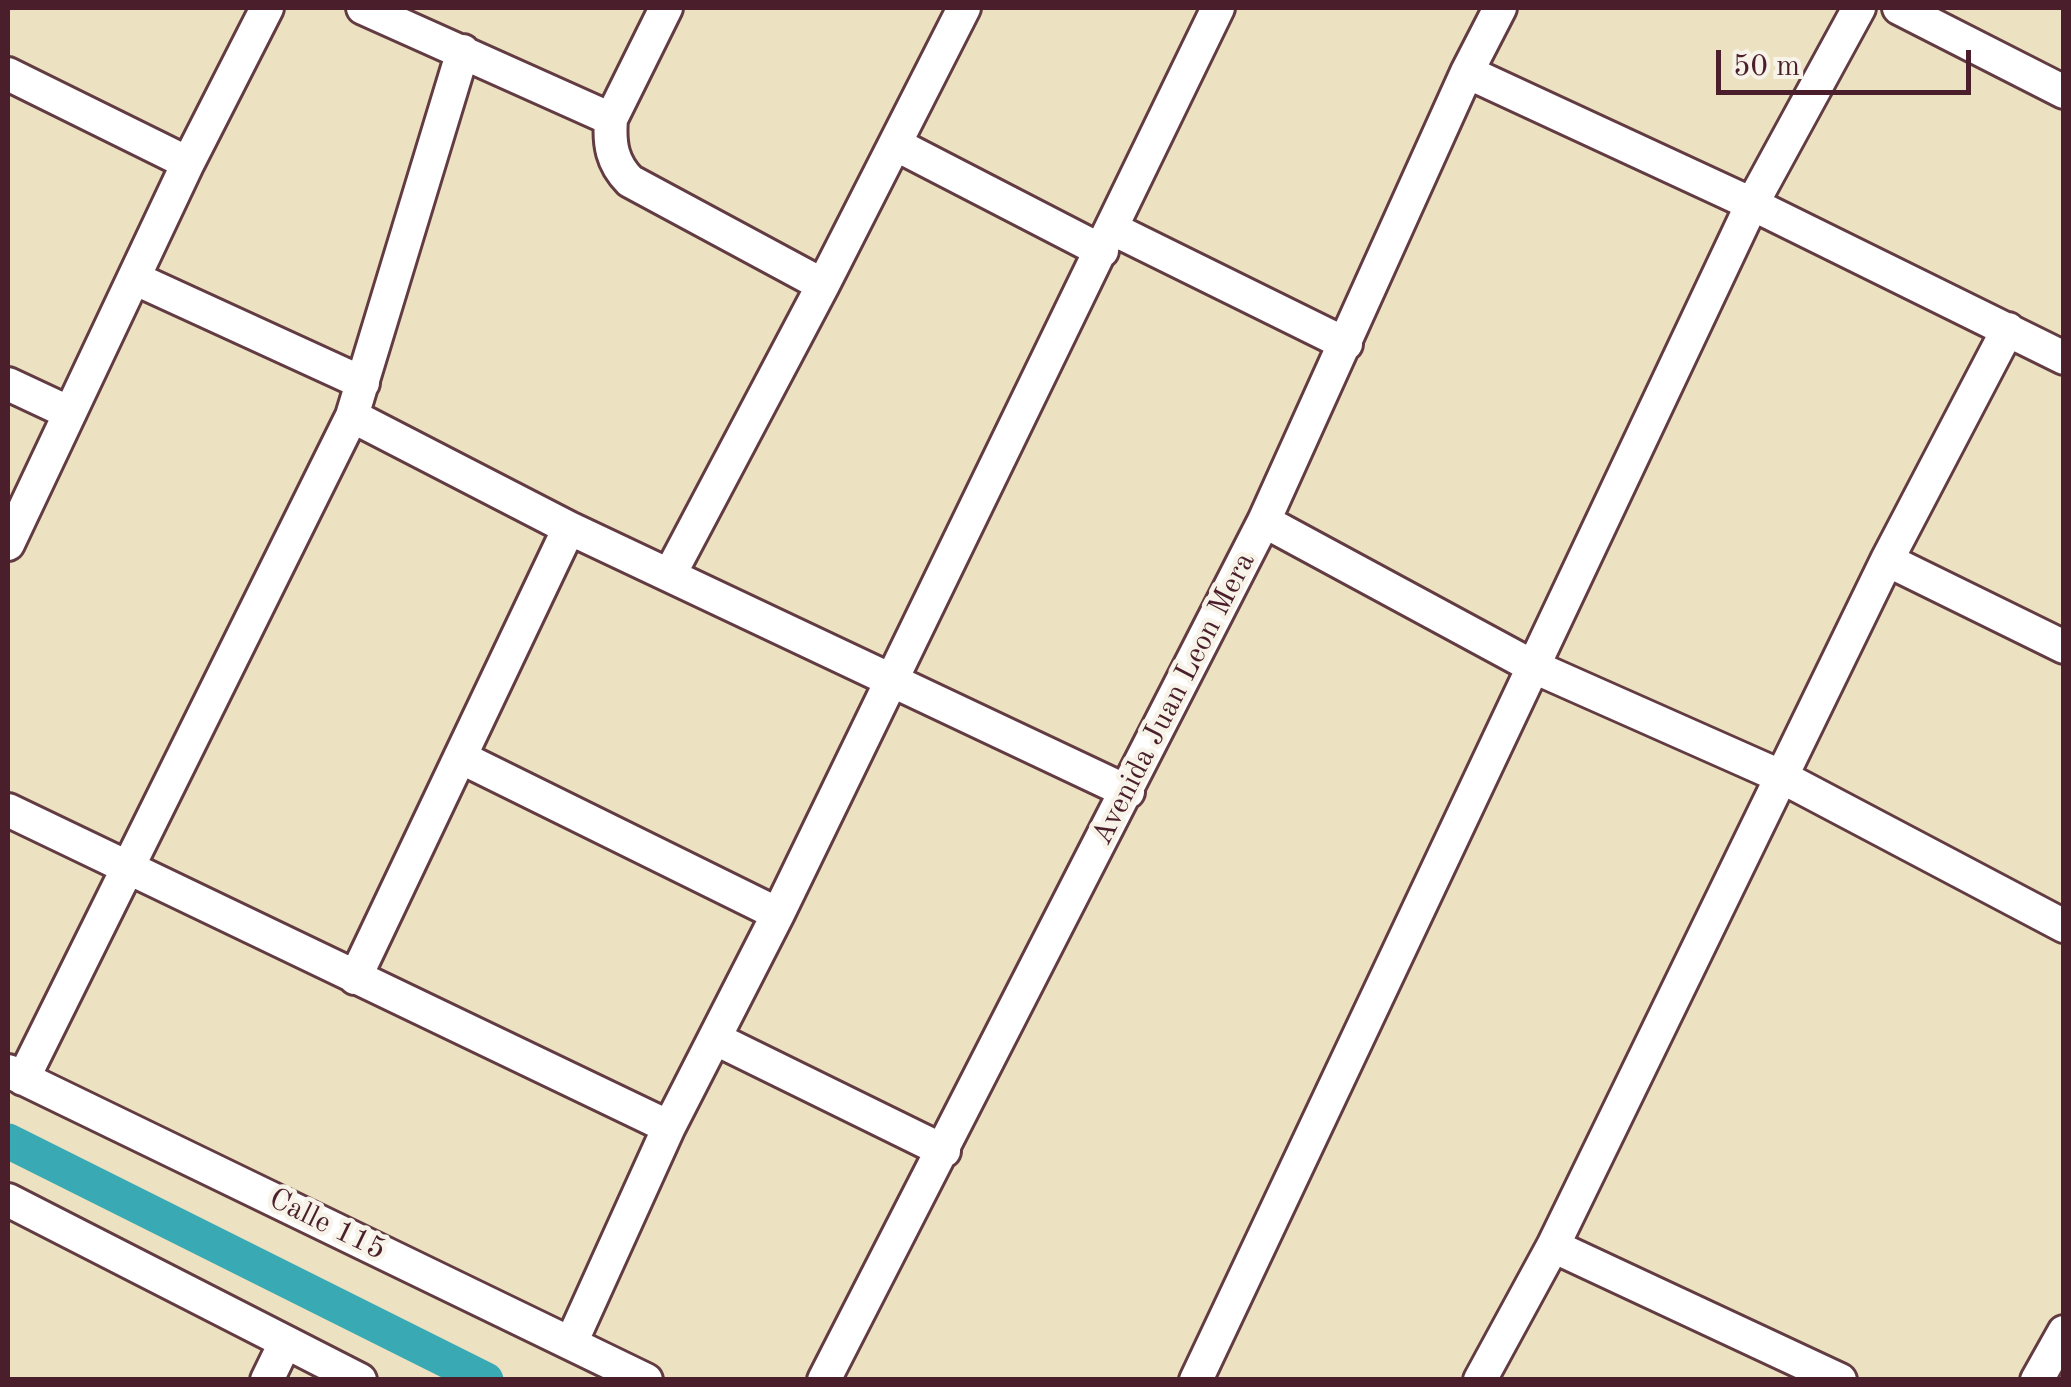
<!DOCTYPE html>
<html>
<head>
<meta charset="utf-8">
<style>
	body { margin:0 }
	#map { position:relative; width:2071px; height:1387px; overflow:hidden; background:#ece2c1; font-family:"Old Standard TT",serif }
	canvas { display:block }
	.frame { position:absolute; inset:0; border:10px solid #4a1f2b; pointer-events:none }
	.scale { position:absolute; left:1716px; top:50px; width:255px; height:45px; box-sizing:border-box; border:5px solid #4a1f2b; border-top:0; padding-left:12px; font-size:30px; line-height:35px; white-space:nowrap; color:#4a1f2b; -webkit-text-stroke:8px #f7f3e8; paint-order:stroke }
</style>
</head>
<body>
<div id="map">
<canvas width="2071" height="1387"></canvas>
<div class="frame"></div>
<div class="scale">50 m</div>
</div>
<script>
const context = document.querySelector('canvas').getContext('2d');
context.lineJoin = 'round';
function strokePath(path, color, width, dash) {
  context.strokeStyle = color;
  context.lineWidth = width;
  context.lineCap = dash ? 'butt' : 'round';
  context.setLineDash(dash || []);
  context.stroke(path);
}
function write(font, color, halo, rows, align = 'center') {
  context.font = font + ' "Old Standard TT",serif';
  context.lineWidth = 9;
  context.setLineDash([]);
  context.textBaseline = 'middle';
  context.strokeStyle = halo;
  context.fillStyle = color;
  for (const [text, x, y, turn = 0] of rows) {
    context.save();
    context.translate(x, y);
    context.rotate((+turn || 0) * Math.PI / 180);
    context.textAlign = isNaN(turn) ? turn : align;
    if (halo) context.strokeText(text, 0, 0);
    context.fillText(text, 0, 0);
    context.restore();
  }
}
strokePath(new Path2D(`
	M8,1141L486,1380`), '#39aab4', 35);
const minor = new Path2D(`
	M363,8L611,119
	M666,8L611,119C609,144 612,163 630,181L823,285
	M1899,8L2064,92
	M1467,72L1752,204L2064,358
	M8,74L188,163
	M895,144L1102,251
	M1113,229L1346,344
	M136,279L363,383
	M8,384L70,413
	M352,416L569,528L1128,792
	M1264,521L1532,666L1780,776L2064,926
	M8,544L188,163L267,8
	M1887,560L2064,647
	M670,574L823,285L964,8
	M460,757L778,914
	M8,810L669,1127
	M355,978L569,528
	M716,1039L944,1151
	M8,1071L646,1380
	M23,1079L352,416L463,51
	M8,1200L360,1380
	M1553,1246L1840,1380
	M571,1343L669,1127L778,914L1218,8
	M267,1380L285,1343
	M824,1380L1264,521L1467,72L1500,8
	M1196,1380L1752,204L1859,8
	M1480,1380L1553,1246L1887,560L2008,329
	M2037,1380L2064,1332`);
strokePath(minor, '#623c42', 38);
strokePath(minor, '#fff', 32);
write('30px', '#4a1f2b', '#f7f3e8', [
	["Avenida Juan Leon Mera",1174,699,-63],
	["Calle 115",327,1225,26]
]);
</script>
</body>
</html>
